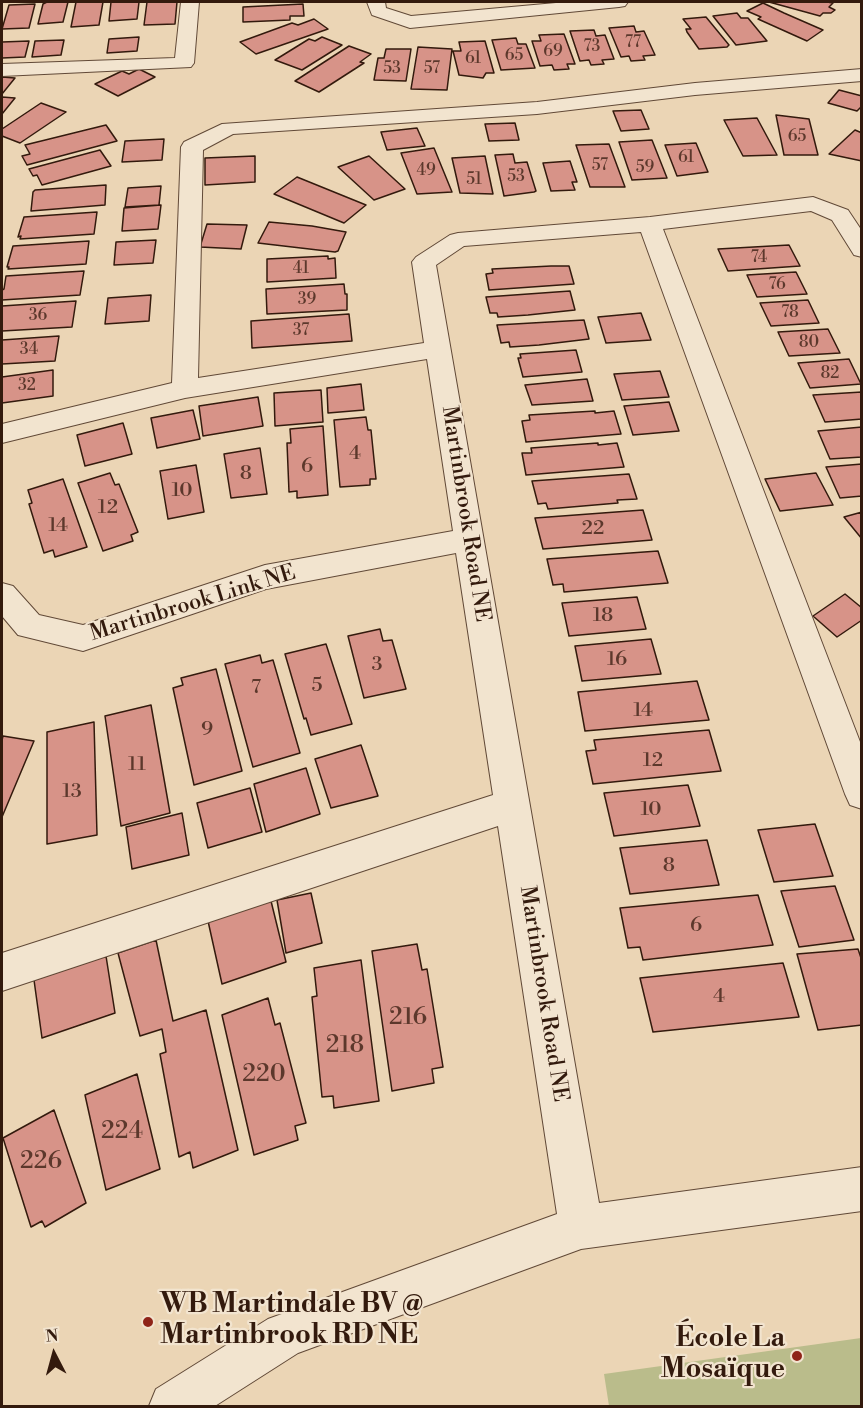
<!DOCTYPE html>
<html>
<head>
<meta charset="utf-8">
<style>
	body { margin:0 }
	#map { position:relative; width:863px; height:1408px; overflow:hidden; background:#ebd5b5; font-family:"Libre Bodoni",serif }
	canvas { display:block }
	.frame { position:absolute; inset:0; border:3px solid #331a0d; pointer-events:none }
	.north { position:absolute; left:24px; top:1324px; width:60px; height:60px; -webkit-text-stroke:4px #f2e4cf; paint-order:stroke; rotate:354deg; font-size:16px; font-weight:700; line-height:24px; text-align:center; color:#331a0d }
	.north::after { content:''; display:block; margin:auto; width:21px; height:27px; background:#331a0d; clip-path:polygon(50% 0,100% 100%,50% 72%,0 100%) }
</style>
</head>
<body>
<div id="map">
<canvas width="863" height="1408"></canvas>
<div class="frame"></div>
<div class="north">N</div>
</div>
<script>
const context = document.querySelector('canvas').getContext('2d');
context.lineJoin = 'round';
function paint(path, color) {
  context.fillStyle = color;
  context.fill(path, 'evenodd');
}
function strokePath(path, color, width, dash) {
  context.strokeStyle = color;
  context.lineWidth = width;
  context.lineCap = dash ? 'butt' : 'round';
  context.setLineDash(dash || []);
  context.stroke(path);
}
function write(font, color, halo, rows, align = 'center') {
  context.font = font + ' "Libre Bodoni",serif';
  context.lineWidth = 4.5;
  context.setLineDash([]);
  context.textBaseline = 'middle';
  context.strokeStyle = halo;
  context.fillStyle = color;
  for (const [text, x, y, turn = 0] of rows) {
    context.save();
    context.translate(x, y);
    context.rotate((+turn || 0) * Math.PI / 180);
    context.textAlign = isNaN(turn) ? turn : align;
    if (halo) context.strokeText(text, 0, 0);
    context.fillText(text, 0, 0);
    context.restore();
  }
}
paint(new Path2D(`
	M861,1338V1406H609L604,1374Z`), '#babc8b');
const building = new Path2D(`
	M47,2H68L63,22L38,24L43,4Z
	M76,2H103L99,25L71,27Z
	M111,2H139L137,19L109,21Z
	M147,2H177L175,24L144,25Z
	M769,2H827L833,3L829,7L835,10L831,13H823L820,16Z
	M763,3L784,13L823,30L807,41L758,19L761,17L747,11Z
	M35,4L29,28L2,29L9,5Z
	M303,4L304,16H290V20L243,22V7Z
	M737,13L741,18H748L767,41L736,45L713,16Z
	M706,17L729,45L727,47L699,49L687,32L686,29H691L683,19Z
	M314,19L328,29L256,54L240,42L292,23L298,25Z
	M634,26L636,32L644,31L655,55L643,56L645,60L631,61L629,56L621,57L609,28Z
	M594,30L596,36L605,35L614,59L602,60L604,64L591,65L589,60L580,61L570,31Z
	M564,34L575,64H567L569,69L554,70L552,65L540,66L532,41H541L539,35Z
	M139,37L137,51L107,53L109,39Z
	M322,37L342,45L302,70L275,60L309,39L315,41Z
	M516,38L518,44H526L535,68L501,70L492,40Z
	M64,40L61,55L32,57L35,41Z
	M29,41L25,57L2,58V42Z
	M485,41L494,73H486L483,78L459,75L453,51H461L459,42Z
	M349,46L371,54L360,62L364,63L319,92L295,81Z
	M418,47L452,49L447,90L411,89Z
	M386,49H411L406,81L374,80L378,58H384Z
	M139,69L155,77L118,96L95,84L122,71L129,74Z
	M2,77L15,78L2,94Z
	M839,90L862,96V106L857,111L828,103Z
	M2,97L15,98L2,114Z
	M41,103L66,112L20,143L2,136V129Z
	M641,110L649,129L621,131L613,111Z
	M776,115L809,119L818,155H784Z
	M757,118L777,155L743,156L724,120Z
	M515,123L519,140L489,141L485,124Z
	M106,125L117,141L27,165L22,156L30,154L25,145Z
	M417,128L425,146L387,150L381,132Z
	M855,130L862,133V161L829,154Z
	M164,139L162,160L122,162L125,141Z
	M652,140L667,178L632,180L619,142Z
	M696,143L708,172L677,176L665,145Z
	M609,144L625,187H590L576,145Z
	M434,148L452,192L417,194L401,153Z
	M100,150L111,166L42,185L37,175L33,176L29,169Z
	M513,154L515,163L527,162L536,191L534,192L504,196L495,155Z
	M255,156V182L205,185V158Z
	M369,156L405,189L374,200L338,167Z
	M485,156L493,194L460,193L452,158Z
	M570,161L577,182H572L575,190L551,191L543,163Z
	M297,177L366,205L344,223L274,194Z
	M106,185L105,205L31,211L33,192L35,190Z
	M161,186L159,205L125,207L128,188Z
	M161,205L158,229L122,231L124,208Z
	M97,212L94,234L20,239L21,236L18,237L24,217Z
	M269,222L312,226L346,232L338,251L335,252L258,243Z
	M207,224L247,225L241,249L200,247Z
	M156,240L153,263L114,265L116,242Z
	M89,241L86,264L8,269L9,267H7L13,246Z
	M789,245L800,266L728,271L718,249Z
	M328,256V259L335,258L336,278L267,282V259Z
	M551,266H569L574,284L489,290L486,274L493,273L492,269Z
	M84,271L80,295L2,300V290L4,289L6,276Z
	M796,272L807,294L757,297L747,275Z
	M344,284L345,294H347V310L267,314L266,289Z
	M570,291L575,310L528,315L498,317L497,313H490L486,297Z
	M151,295L149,321L105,324L108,298Z
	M808,300L819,323L771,326L760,303Z
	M76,301L72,327L2,331V306Z
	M641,313L651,340L606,343L598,317Z
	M349,314L352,341L252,348L251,321Z
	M584,320L589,339L539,345L510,347L509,342L501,343L497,325Z
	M828,329L840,353L789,356L778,332Z
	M59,336L55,361L2,364V340Z
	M576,350L582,372L523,377L518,358H521L520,354Z
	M849,359L861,384L810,388L798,363Z
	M53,370V396L2,403V377Z
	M660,371L669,397L622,400L614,374Z
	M587,379L593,401L532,405L525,385Z
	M361,384L364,410L328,413L327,388Z
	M321,390L323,422L275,426L274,393Z
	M862,392V419L825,422L813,395Z
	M258,397L263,426L203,436L199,406Z
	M669,402L679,431L633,435L624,406Z
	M193,410L200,439L157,448L151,418Z
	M595,411V413L614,411L621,434L526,442L522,421L530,420L529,415Z
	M366,417L368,430H371L376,479H370V485L340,487L334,420Z
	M123,423L132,454L85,466L77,435Z
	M323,426L328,495L297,498V491L289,492L287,443H291L290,429Z
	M862,427V457L830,459L818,431Z
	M598,443V445L617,443L624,467L526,475L522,453H532L531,448Z
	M260,448L267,494L231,498L224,454Z
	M862,464V496L840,498L826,467Z
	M196,465L204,512L168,519L160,471Z
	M110,473L115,485L119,484L138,532L131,535L133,541L103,551L78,483Z
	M816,473L833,505L780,511L765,479Z
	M629,474L637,499L617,500L618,503L548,509L546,503L538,504L532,481Z
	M63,479L87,547L55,557L53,550L44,553L29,504L32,503L28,490Z
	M643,510L652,540L543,549L535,518Z
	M862,512V539L844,517Z
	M658,551L668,583L564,592L563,584L553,585L547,559Z
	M845,594L862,608V620L837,637L813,616Z
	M637,597L646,629L569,636L562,603Z
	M380,629L383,641L392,640L406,689L364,698L348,636Z
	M651,639L661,674L582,681L575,646Z
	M326,644L352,724L311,735L306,718L304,719L285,654Z
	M260,655L262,663L273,660L300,753L253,767L225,664Z
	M216,669L242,771L194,785L173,688L183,685L181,678Z
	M697,681L709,720L585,731L578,692Z
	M151,705L170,813L121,826L105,716Z
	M94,722L97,835L47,844V732Z
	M709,730L721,771L593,784L586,751L596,750L594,740Z
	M3,736L34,741L2,817V740Z
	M361,745L378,796L331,808L315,759Z
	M306,768L320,814L266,832L254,784Z
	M688,785L700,826L614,836L604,793Z
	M250,788L262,832L208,848L197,803Z
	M182,813L189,855L132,869L126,827Z
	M815,824L833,876L774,882L758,830Z
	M707,840L719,885L630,894L620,848Z
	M835,886L854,940L799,947L781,891Z
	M311,893L322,943L286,953L277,900Z
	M758,895L773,945L643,960L640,947L628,948L620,908Z
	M271,901L286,962L222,984L208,921Z
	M156,940L173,1021L206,1010L238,1150L193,1168L190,1152L179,1157L160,1054L166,1052L162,1029L140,1036L118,953Z
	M417,944L422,970L427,969L443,1067L432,1069L434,1083L392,1091L372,951Z
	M858,949L862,961V1025L818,1030L797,954Z
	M106,956L115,1013L42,1038L34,980Z
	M361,960L379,1101L334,1108L333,1096L322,1097L312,997L317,996L314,968Z
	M783,963L799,1017L653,1032L640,978Z
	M268,998L275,1025L280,1023L281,1027L306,1123L295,1126L298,1140L254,1155L222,1015Z
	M137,1074L160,1169L106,1190L85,1095Z
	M54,1110L86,1203L45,1227L42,1221L31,1227L3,1138Z`);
paint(building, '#d79388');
strokePath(building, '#331a0d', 1.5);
const minor = new Path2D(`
	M181,2H199L194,63L191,67L2,76V64L175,58Z
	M367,2H385L386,8L411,16L567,2H628L625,6L619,7L410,28L372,15Z
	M862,69V81L695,95L537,114L233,134L203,150L198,378L424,343L412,262L416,257L450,235L458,233L650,217L813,197L848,210L862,231V257L854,255L832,220L811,211L663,229L862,747V809L850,805L845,794L641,232L464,246L436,265L599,1203L862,1167V1211L581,1249L298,1353L215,1406H149L156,1389L268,1319L557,1214L498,826L2,991V953L493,795L456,553L266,589L83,651L18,635L2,616V583L13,586L39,615L83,625L265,565L453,531L427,359L185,398L2,443V424L172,383L181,147L184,142L222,124L537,102L695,83Z`);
strokePath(minor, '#614937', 2);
paint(minor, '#f2e4cf');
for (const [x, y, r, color] of [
	[148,1322,6,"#8f2418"],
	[797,1356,6,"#8f2418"]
]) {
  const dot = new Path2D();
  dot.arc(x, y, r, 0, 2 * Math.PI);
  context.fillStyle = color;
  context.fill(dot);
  strokePath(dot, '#f2e4cf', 2);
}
write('16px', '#5c382c', null, [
	["77",633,43],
	["73",592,47],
	["69",553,52],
	["65",514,56],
	["61",473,59],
	["53",392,69],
	["57",432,69],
	["65",797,137],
	["61",686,158],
	["57",600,166],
	["59",645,168],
	["49",426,171],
	["53",516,177],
	["51",474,180],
	["74",759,258],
	["41",301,269],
	["76",777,285],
	["39",307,300],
	["78",790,313],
	["36",38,316],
	["37",301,331],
	["80",809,343],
	["34",29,350],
	["82",830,374],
	["32",27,386]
]);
write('20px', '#5c382c', null, [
	["4",355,454],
	["6",307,467],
	["8",246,474],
	["10",182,491],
	["12",108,508],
	["14",58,526],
	["22",593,529],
	["18",603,616],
	["16",617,660],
	["3",377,665],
	["5",317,686],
	["7",256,688],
	["14",643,711],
	["9",207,730],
	["12",653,761],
	["11",137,765],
	["13",72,792],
	["10",651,810],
	["8",669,866],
	["6",696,926],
	["4",719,997]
]);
write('22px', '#331a0d', '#f2e4cf', [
	["Martinbrook Road NE",465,514,81],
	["Martinbrook Link NE",193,604,-17],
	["Martinbrook Road NE",543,994,81]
]);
write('24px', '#5c382c', null, [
	["216",408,1018],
	["218",345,1046],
	["220",264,1075],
	["224",122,1132],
	["226",41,1162]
]);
write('bold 27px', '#331a0d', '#f2e4cf', [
	["WB Martindale BV @",160,1306],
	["Martinbrook RD NE",160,1337],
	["École La",785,1340,"right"],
	["Mosaïque",785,1371,"right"]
], 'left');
</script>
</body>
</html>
